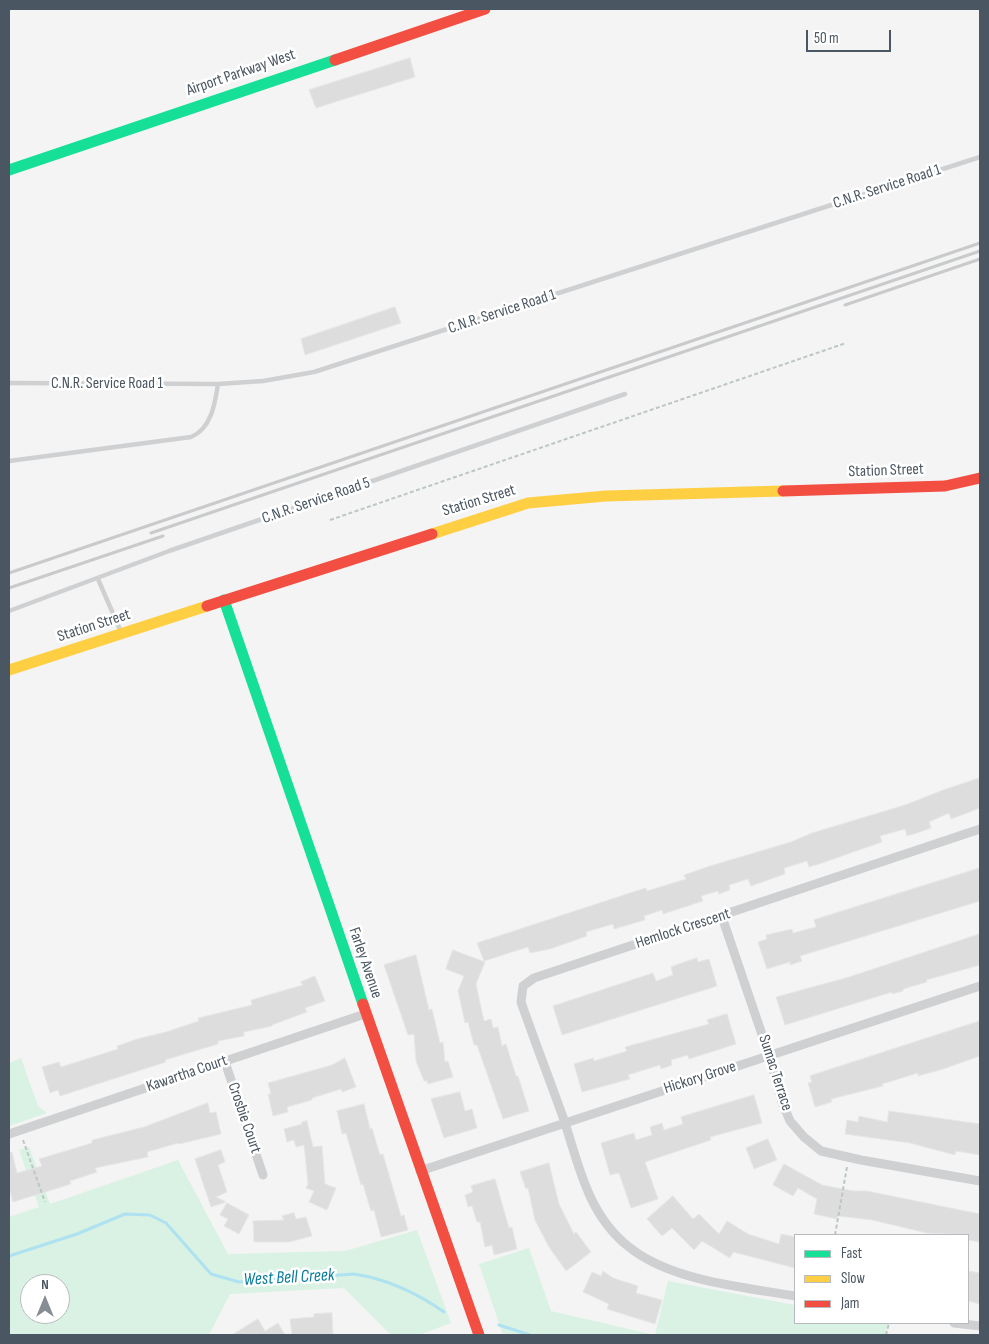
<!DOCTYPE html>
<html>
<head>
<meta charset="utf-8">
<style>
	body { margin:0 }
	#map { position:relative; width:989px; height:1344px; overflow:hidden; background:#f4f4f4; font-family:"Sofia Sans Condensed",sans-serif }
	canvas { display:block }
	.frame { position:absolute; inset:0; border:10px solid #4a5661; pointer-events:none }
	.legend { position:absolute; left:794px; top:1234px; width:175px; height:90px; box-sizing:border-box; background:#fff; border:1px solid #b7bbc0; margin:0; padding:6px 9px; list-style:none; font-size:15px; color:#4a5661 }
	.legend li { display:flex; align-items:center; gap:10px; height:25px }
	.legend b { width:25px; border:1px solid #b7bbc0 }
	.north { position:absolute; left:20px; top:1274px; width:50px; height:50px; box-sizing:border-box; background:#fff; border:1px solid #b7bbc0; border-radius:50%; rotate:0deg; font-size:14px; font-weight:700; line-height:20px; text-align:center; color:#4a5661 }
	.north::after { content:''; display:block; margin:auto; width:18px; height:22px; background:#868d94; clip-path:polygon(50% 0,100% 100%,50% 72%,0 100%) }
	.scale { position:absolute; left:806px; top:30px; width:85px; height:22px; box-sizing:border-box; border:2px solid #4a5661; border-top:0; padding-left:6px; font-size:15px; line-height:18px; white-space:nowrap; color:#4a5661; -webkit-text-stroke:4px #fff; paint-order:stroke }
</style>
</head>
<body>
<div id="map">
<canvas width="989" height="1344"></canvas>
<div class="frame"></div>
<ul class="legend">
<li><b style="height:6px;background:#16e098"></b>Fast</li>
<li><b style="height:6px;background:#ffcf43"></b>Slow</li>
<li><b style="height:6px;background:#f24e42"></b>Jam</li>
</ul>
<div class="north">N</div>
<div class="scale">50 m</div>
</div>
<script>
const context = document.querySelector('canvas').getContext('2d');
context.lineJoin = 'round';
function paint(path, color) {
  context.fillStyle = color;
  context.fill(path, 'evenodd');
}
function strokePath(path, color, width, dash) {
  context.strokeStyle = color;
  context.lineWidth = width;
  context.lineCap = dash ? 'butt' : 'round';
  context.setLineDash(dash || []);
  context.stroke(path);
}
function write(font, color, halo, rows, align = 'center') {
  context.font = font + ' "Sofia Sans Condensed",sans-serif';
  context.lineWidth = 5;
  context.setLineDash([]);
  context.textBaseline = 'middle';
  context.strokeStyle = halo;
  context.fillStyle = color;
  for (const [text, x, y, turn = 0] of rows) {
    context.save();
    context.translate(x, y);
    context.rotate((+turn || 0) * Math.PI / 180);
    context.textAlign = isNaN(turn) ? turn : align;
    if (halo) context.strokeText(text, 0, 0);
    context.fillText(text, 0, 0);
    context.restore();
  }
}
paint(new Path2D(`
	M21,1058L38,1106L47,1113L9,1126V1063Z
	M29,1147L50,1204L178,1160L228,1254L345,1251L417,1230L451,1323L419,1335H391L344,1288L230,1294L209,1335H9V1217L39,1207L19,1150ZM30,1284H60V1314H30Z
	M529,1248L551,1311L655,1335L668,1281L795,1305V1323H888L885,1335H503L479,1264Z`), '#d9f2e3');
strokePath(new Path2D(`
	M9,1256L77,1234L125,1214L150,1215L166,1223L211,1274L239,1282L354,1274C387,1279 417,1293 444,1312
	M499,1325L530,1335`), '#aee2f0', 3);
const building = new Path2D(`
	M410,58L415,77L316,108L309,90Z
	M395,307L401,323L305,355L301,339Z
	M980,778V808L951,819L949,813L929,822L931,828L917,833L907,836L905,829L880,836L882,842L819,864L809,867L807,861L784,868L785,874L751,886L748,879L729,885L730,890L719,894L718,891L701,896L703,901L663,914L662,910L644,916L645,920L614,929L613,924L586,932L587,936L550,949L530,953L528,947L484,961L477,943L636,891L646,888L647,891L686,879L684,875L710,866L791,842L812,833L905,805L943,790Z
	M980,868V901L800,956L802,961L790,965V962L767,969L758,942L767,939L766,935L792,929L793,933L816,927L814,920Z
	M980,934V965L926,980L927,982L903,989V991L892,994V992L785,1025L776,997L849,977Z
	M453,950L485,962L476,984L484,1021L491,1019L493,1028L498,1027L502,1046L506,1044L516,1076H518L529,1111L503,1119L477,1045H474L468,1022L465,1023L458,991L464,976L446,969Z
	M416,955L429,1010L432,1009L440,1043L443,1042L445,1062L448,1061L453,1077L428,1084L427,1081H424L416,1061L414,1034L408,1035L384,965Z
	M697,958L698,962L709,959L717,986L562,1035L553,1006L653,973L656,981L673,975L671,967Z
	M315,976L325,1001L305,1008L307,1012L272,1025V1026L244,1032V1036L218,1041V1044L165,1060L166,1062L60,1096L58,1090L50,1093L42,1067L59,1062L61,1067L118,1049L117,1046L137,1039L166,1032L199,1021L198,1018L252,1005L251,1000L303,985L301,982Z
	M727,1014L736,1044L689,1059L688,1055L671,1060L672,1065L661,1069L660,1065L628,1075L630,1079L582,1092L574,1064L593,1058L594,1061L627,1051L625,1047L709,1024L707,1020Z
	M980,1021V1056L943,1069L918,1076V1073L882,1084L883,1086L831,1099L832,1102L815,1107L808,1083L812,1082L810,1076Z
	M345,1058L356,1087L342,1092L341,1089L312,1098V1100L287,1107L288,1112L273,1116L268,1094H271L268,1083L332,1065Z
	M460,1092L465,1111L472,1109L477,1128L444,1138L431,1099Z
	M754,1095L762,1123L710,1137L711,1140L645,1162L658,1199L631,1208L619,1173L610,1175L601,1143L634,1133L636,1140L652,1135L650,1127L662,1123L664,1130L683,1124L681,1117Z
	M208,1103L210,1113L216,1112L221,1134L179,1144L178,1143L147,1152L148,1157L95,1168L97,1172L70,1181L71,1184L13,1202L9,1188V1153L12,1152L17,1173L42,1166L39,1159L92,1143V1140L144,1127Z
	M364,1104L370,1129L372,1128L380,1155L383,1154L401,1216L404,1215L408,1230L381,1237L374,1210L371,1211L363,1184L361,1185L346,1133L342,1134L337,1111Z
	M889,1111L980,1124V1155L956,1151L955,1155L910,1143L845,1134L847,1120L858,1122L859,1116L887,1122Z
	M307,1121L313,1147L322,1146L325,1184L336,1188L327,1210L309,1202L314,1191L306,1188L308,1184L304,1145L296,1147L294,1140L287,1142L284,1129L302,1124V1122Z
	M768,1139L777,1160L754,1169L746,1148Z
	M221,1150L225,1162L218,1165L227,1192L216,1197L226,1202L211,1207L195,1159Z
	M549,1163L559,1204L574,1234L576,1232L591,1252L566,1271L549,1247L535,1220L528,1188L526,1189L520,1172Z
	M784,1164L822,1185L854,1191H867L980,1214V1242L968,1240V1235L927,1233L872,1220L838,1216L837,1219L814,1214L817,1199L798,1188L793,1196L773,1185Z
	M495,1179L509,1228L512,1227L517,1249L494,1255L492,1245L485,1247L480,1222H477L472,1206L468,1207L465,1195L473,1192L471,1186Z
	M673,1196L693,1219L699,1214L719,1234L727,1221L748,1234L779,1244L781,1234L795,1237V1268L733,1252L730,1258L702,1241L694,1250L672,1228L662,1236L647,1219Z
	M227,1203L249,1215L239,1234L224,1226L228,1219L220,1215Z
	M294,1213L296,1219L306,1217L312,1236L289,1242H254L253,1221L284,1220L282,1216Z
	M603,1271L613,1278L638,1286L636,1293L662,1300L655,1324L607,1309L609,1304L583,1292L592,1272L601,1276Z
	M968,1271L980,1273V1304L968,1301Z
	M332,1313L333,1335H292L290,1319L314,1317V1314Z
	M258,1319L265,1331L278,1323L285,1335H232Z`);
paint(building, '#ddddde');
strokePath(building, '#e5e6e7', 1);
strokePath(new Path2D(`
	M330,520L846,343
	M23,1140L45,1202
	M835,1235L847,1167
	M886,1335L889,1323`), '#bcc7c4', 2, [4, 2.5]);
strokePath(new Path2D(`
	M9,383L218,384L263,381L314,372L980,157
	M9,461L191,437C211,429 215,404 218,384
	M98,579L121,632
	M9,611L169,551L625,394`), '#ced0d2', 4.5);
strokePath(new Path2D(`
	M722,917L769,1055L782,1102L790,1121L804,1137L821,1151L861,1160L980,1181
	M225,1062L263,1175
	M9,1134L365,1014
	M420,1171L980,986
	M795,1296C743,1287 671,1281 629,1247C588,1215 579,1166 564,1120C550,1081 535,1042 521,1002L523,986L534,978L980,829
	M954,1323L980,1326`), '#ced0d2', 9);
strokePath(new Path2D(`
	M9,170L335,60
	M224,600L363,1004`), '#16e098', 11);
strokePath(new Path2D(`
	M432,534L528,503L606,496L783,491
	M9,670L207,606`), '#ffcf43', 11);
strokePath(new Path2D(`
	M335,60L485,9
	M783,491L945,486L980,478
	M207,606L432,534
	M363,1004L479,1335`), '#f24e42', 11);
strokePath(new Path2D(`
	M845,305L980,259
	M151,533L980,251
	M9,573L980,243
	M9,588L163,536`), '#c9cacc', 3);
write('16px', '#4a5661', '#fff', [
	["Airport Parkway West",241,73,-19],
	["C.N.R. Service Road 1",887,187,-18],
	["C.N.R. Service Road 1",502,312,-18],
	["C.N.R. Service Road 1",107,384],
	["Station Street",886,471,-2],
	["C.N.R. Service Road 5",316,501,-19],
	["Station Street",479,501,-17],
	["Station Street",94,626,-18],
	["Hemlock Crescent",683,929,-18],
	["Farley Avenue",365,963,71],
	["Sumac Terrace",775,1073,72],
	["Kawartha Court",187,1074,-19],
	["Hickory Grove",700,1078,-18],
	["Crosbie Court",244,1118,71]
]);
write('italic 18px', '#0c7c9b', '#fff', [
	["West Bell Creek",289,1278,-3]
]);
</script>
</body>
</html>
